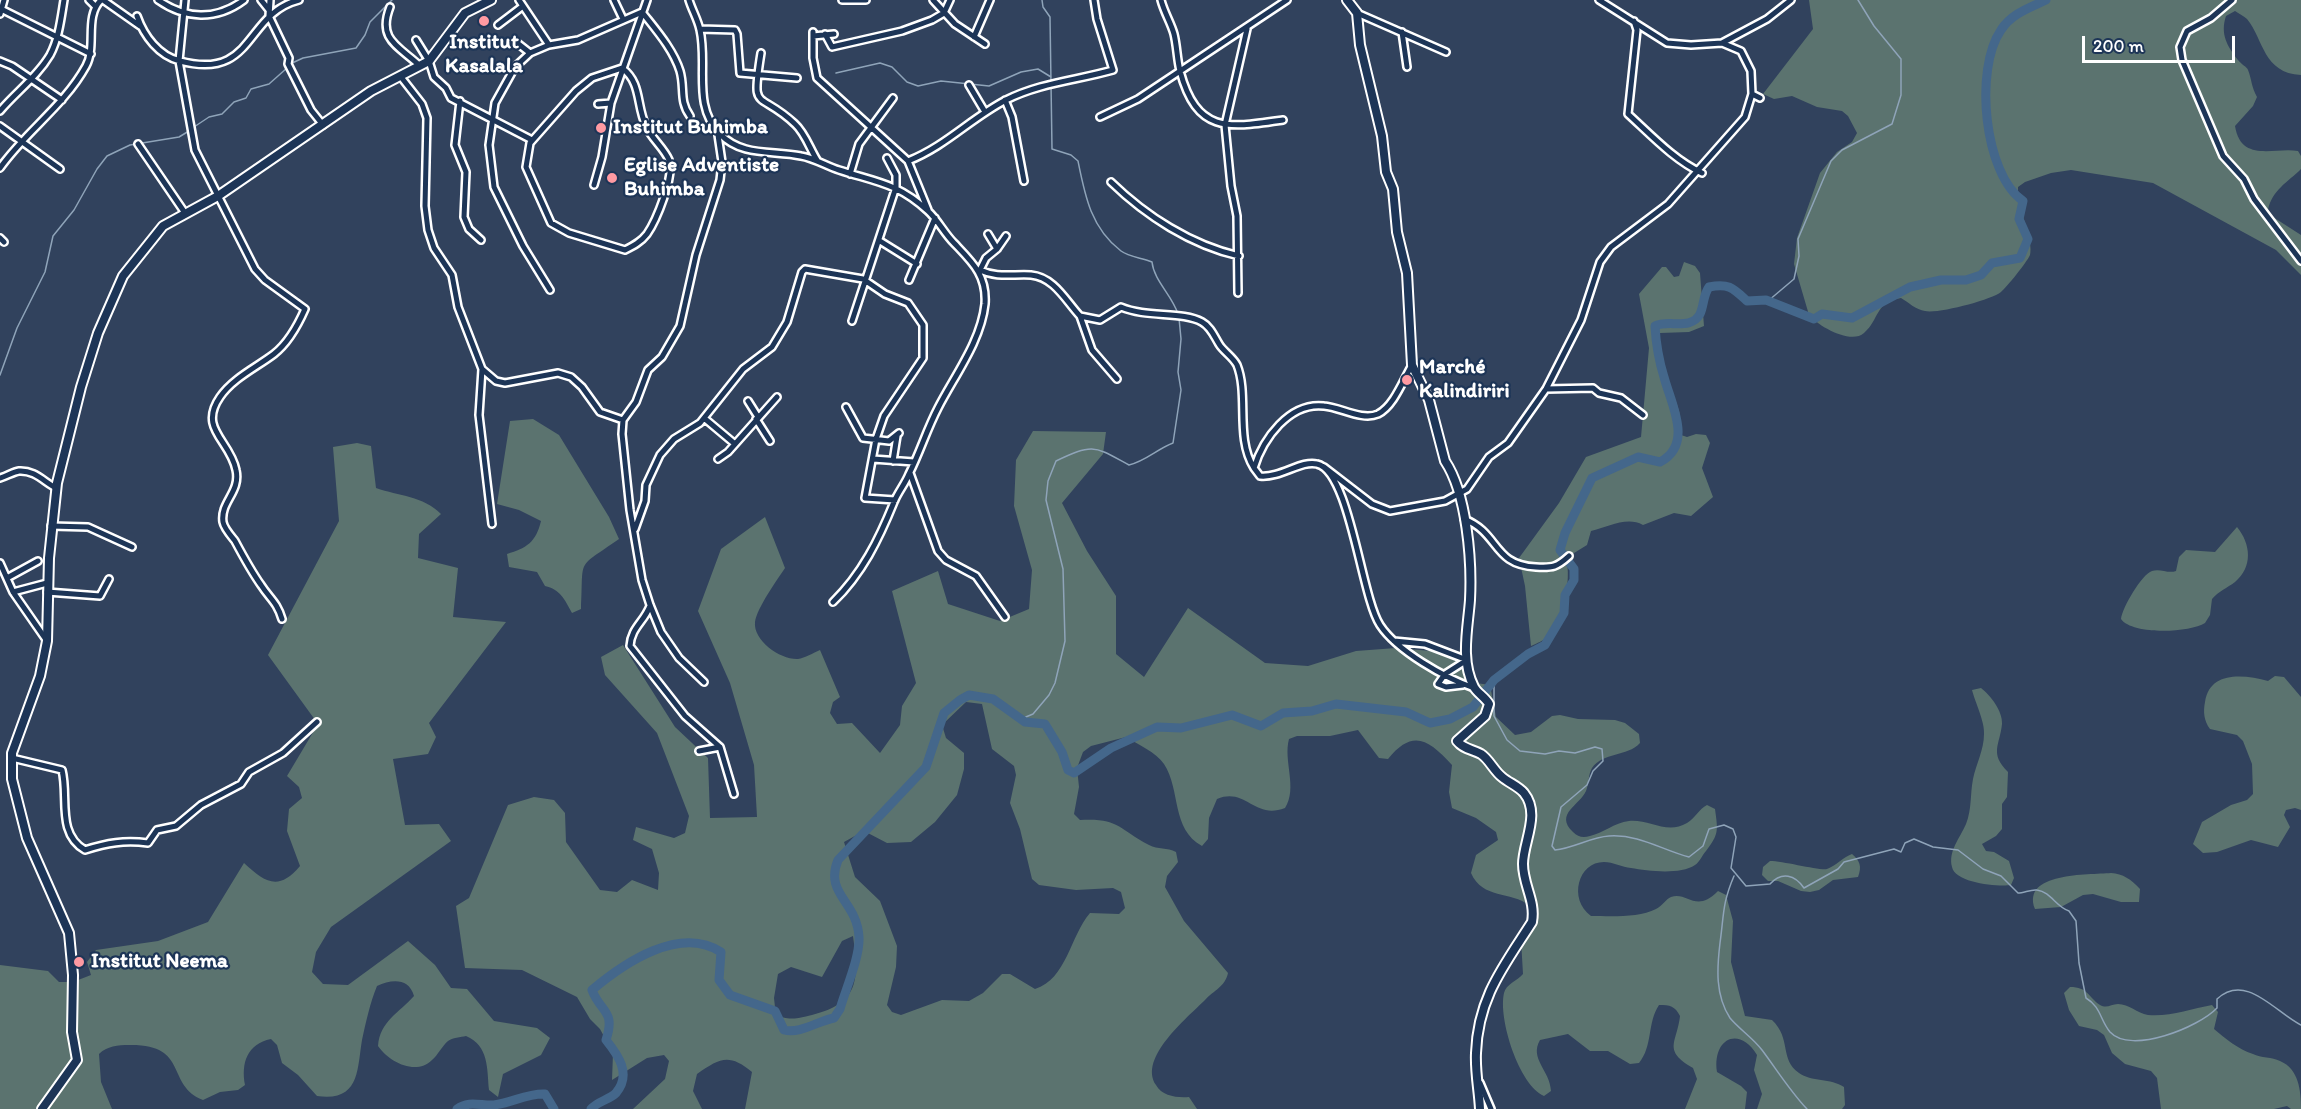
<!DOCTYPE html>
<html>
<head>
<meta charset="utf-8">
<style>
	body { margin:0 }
	#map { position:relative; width:2301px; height:1109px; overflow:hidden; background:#31425d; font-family:Itim,sans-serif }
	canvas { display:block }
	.scale { position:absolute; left:2082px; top:36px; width:153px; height:27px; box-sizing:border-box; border:3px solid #fff; border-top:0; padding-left:8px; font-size:18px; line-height:21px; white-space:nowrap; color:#fff; -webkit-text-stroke:4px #1d3557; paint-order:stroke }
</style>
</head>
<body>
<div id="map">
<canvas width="2301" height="1109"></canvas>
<div class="scale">200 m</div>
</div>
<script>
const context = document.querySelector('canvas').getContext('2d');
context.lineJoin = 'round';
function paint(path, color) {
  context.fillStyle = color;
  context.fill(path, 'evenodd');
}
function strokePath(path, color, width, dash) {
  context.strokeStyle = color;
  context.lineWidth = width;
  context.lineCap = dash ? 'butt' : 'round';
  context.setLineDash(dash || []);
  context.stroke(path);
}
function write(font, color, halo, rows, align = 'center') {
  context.font = font + ' Itim,sans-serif';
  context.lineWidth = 4.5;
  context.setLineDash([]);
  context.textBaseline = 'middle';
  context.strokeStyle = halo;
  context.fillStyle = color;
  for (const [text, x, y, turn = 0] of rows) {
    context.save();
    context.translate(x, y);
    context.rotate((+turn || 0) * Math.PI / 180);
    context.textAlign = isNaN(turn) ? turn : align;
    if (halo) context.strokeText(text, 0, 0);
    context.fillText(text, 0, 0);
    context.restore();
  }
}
paint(new Path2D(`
	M1809,0H2301V75C2263,73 2264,40 2247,19C2244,16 2239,14 2235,11L2226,16C2220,34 2227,46 2238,60C2241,64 2247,67 2248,70C2252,80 2251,86 2257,97L2253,106L2235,126C2241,163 2274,147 2298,151L2301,156V169C2288,182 2272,190 2268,210L2273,217L2301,235V275L2276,250L2153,183L2071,170L2051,173L2025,182L2018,187C2017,208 2034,241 2030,255C2027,262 2007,287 2001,292C1991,300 1938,314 1925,311C1916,310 1908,302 1901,298C1874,303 1880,319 1864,333C1851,345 1818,326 1809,315L1794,264L1797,238L1820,173L1837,152L1852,142L1857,133L1848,116L1842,111L1817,107L1792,96L1774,99L1763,94L1813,29Z
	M1684,262L1695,266L1700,273L1704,326L1689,332L1660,333C1657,361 1672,386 1679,411C1681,418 1680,427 1681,435L1687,437L1696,434L1706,435L1710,443L1702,468L1713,497L1691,516L1674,513L1643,525C1627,516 1608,527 1591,531L1587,545L1566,558C1572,581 1563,617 1548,636C1544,641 1537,643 1531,646L1525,586L1519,558L1559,503L1586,457L1641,437L1649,348L1639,294L1662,267H1666L1674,277L1679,276Z
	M533,419L559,435L609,517L619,539C575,570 584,556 581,609L572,613C565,600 560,589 545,586L537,572L509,567L507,554C527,548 536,542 541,521L519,510L497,504L510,421Z
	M1033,431L1106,432L1103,454L1062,503L1087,551L1116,596V654L1144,677L1188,608L1265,663L1308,666L1356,651L1396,648L1467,654L1468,667L1476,683L1490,685L1496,717L1515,735L1531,732L1552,716L1560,715L1578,719L1615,720L1625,723L1639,734L1640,743C1627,757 1603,752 1592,768C1588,775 1589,784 1586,791C1580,805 1554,814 1573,832C1578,837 1583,838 1590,836C1603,833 1614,823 1629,821C1649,819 1667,835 1687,823C1695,818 1699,809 1707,805L1715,809C1718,831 1719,834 1706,851C1702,855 1700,862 1695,865C1680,875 1648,871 1631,868C1622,867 1613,862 1604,862C1578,862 1568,899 1591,916C1611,916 1639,918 1656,909C1662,906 1666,899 1671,897C1687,891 1696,914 1718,891L1726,895L1733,921L1731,962L1745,1016L1772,1020C1792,1039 1779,1059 1799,1073C1811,1082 1831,1078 1844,1087L1845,1105L1842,1109H1757L1762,1094L1754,1070L1757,1055C1739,1025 1712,1039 1717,1072L1741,1086L1747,1092L1745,1109H1685L1697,1079L1693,1068C1662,1050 1677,1043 1680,1016C1675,1006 1670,1005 1659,1005C1647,1023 1653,1046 1639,1063L1630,1064L1608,1051H1590L1568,1034L1540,1040C1529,1059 1550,1070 1551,1091L1544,1096C1519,1085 1498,1019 1504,993C1506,984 1517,981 1523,974L1521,940L1532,916L1530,906C1510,890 1483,900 1471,873L1476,855L1498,840L1496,832L1476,818L1452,808L1449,792L1452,765C1429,740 1413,728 1388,759L1379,758L1358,730L1330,736H1297L1289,739C1283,761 1298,788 1285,808C1254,820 1246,787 1217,799L1209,818L1208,839L1202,846C1171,829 1181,790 1164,764C1156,752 1137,744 1126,737L1091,746L1083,752L1077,768L1079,787L1074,814L1080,820C1119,818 1117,828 1149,845C1158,850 1167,847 1176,852L1178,862L1167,876L1165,887L1184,921L1228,973C1225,987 1214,990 1205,1000C1187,1018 1138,1058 1156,1085C1162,1096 1177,1098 1189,1097L1197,1109H745L752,1072C729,1053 720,1058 697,1074L693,1091L702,1109H633L665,1079L669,1061L664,1055L647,1058L612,1080L613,1053L600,1029L590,1019L577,997L522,970L465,968L456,906L469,898L508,805L534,797L554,800L565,813L566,842L600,890L617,892L632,880L658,890L659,873L652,849L633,840L636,827L674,838L685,833L689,816L657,733L605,675L601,657L623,645L675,727L708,758L710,818L757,817L754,765L730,683L698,611L721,549L765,517L785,568C777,580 757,608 755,622C753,641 781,660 798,659C805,658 813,653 820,650L840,697L833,702L830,713L837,724L852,723L880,753L900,725L902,706L916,683L892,591L938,571L948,604L1000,621L1029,609L1032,570L1014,506L1016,460ZM966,702L982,704L992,749L1014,766L1016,775L1010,803L1020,829L1032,879L1039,885L1076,890L1113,888L1121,892L1125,908L1119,914L1090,913C1070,936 1067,979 1035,989L1010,974H1002L983,993L969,1001L942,1000L901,1015L892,1012L887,1005L896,967L897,946L880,901L855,877L844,842L864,831L887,843L911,842L935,822L957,795L964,769V753L946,738L942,725ZM853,936C859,979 860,1003 812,1015C796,1019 793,1020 776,1016L774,998L778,974L791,967L822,977L842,941Z
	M357,443L371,446L376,488C399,496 423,496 441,514L419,534L418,558L458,568L453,617L506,622L429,723L436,737L428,754L393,759L405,825L439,824L451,841L331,927L316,952L312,972L323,984L348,985L408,941L435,965L451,988L467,989L494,1021L537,1028L550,1038L541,1055L503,1074L498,1097L489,1090C487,1068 489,1046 466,1036C461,1037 452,1038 448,1041C442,1046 438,1055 432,1060C416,1076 389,1062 378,1046C380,1021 399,1013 414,996C409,978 392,979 377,986C370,1003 366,1022 362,1040C357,1070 360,1102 317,1096L298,1075L282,1063L277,1045L271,1039C247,1044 241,1063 245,1085L238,1090L220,1092L203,1100C165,1085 190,1044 129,1045C118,1045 107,1046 99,1054L101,1082L112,1109H0V965L48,971L59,982H73L91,975L87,962L96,950L158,941L208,922L244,863C265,882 278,892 300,866L287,831L289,809L302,798L299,787L287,776L318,724L268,655L339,521L333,447Z
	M2237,527C2251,544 2253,567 2235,582C2227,588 2219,591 2212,599L2210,615L2205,623C2189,633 2132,635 2121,619C2122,608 2142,574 2152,571C2160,568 2168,574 2176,571L2179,557L2186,550L2215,552Z
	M2275,676L2284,677L2301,697V810L2295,808L2286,810L2284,815L2290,827L2278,847L2251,840L2217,852L2203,853L2193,844L2202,822L2231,805L2247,800L2253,794L2252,764L2243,741L2237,735L2210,729C2204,721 2203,712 2205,702C2210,670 2245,675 2268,681Z
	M1981,688C1990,695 2003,711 2002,724C2000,745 1989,753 2008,772L2007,797L2002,804V829L1996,836L1982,844L1986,851L1994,852L2009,861L2014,878L2011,885C1998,887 1955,883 1952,867C1948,851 1960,838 1966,824C1972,809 1970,794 1973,779C1976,764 1984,750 1984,734C1985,722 1975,702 1972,690Z
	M1852,854C1860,861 1862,866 1858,877L1833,880L1819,890L1810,892L1801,891L1778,881H1768L1762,875L1763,867L1770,861C1783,861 1821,871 1827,869C1836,866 1843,857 1852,854Z
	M2111,873C2123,874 2131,879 2140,889L2139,902H2121L2093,894L2083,895L2061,907L2035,909C2021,872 2088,875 2111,873Z
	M2070,987C2088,987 2088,997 2100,1005C2107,1009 2111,1004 2118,1004C2129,1004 2137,1013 2148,1015C2169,1017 2191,1009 2212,1005L2218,1012L2214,1029C2226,1039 2238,1049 2253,1054C2261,1058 2272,1057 2280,1061C2299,1069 2301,1091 2301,1109H2291L2287,1106L2274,1109H2161L2157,1078L2151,1071L2125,1064L2112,1053L2104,1035L2097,1030L2079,1026L2069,1010L2064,993Z`), '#5b736f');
strokePath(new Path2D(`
	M1042,0L1043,7L1050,17L1052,149L1071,155L1078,161C1085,196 1091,228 1121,251C1129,257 1143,258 1152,262C1154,281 1172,295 1178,314
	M290,64L303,58L356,48L365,35L370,22L392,0
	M836,73L880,63L892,67L907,82L918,86L941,81L989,86L1021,72L1038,69L1051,77
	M194,127L209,117L222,114L234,102L246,98L251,89L269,84L287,68
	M1768,301L1794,279L1799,256L1798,239L1831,161L1842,150L1892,124L1901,95V59L1874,26L1858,0
	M0,375L17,328L45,272L53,236L74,210L97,169L107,156L130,145L179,137L189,131
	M1494,680V716L1507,740L1520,751L1545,754L1559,751L1575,753L1595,747L1602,749L1603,761L1593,771L1587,785L1561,807L1552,846L1555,850C1574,848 1591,837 1609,836C1639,834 1662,850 1689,857L1703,846L1709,829L1724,825L1733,829L1736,837L1731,868L1746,886L1770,884C1782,871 1795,875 1804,888L1838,869L1844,862L1894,849L1901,852L1905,843L1914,839L1933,847L1958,850L1983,869L2001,876L2018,893C2024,893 2031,889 2037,890C2051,892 2056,907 2069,911L2076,921L2079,963L2086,998C2101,1007 2100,1020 2110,1032C2131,1055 2199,1027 2217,1008V999C2246,972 2276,1013 2301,1025
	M1021,719L1033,714L1049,695L1055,683L1065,641L1063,569L1046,500L1048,481L1056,461C1094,443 1094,446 1129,465C1146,461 1157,449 1173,443L1181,390L1178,372L1181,339L1179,318
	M1734,876C1722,904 1724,915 1720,943C1717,968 1715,995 1730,1018C1738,1028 1753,1038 1762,1050C1777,1070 1790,1091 1807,1109`), '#8fa4b9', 1.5);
strokePath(new Path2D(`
	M457,1109C469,1100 481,1106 494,1105C511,1103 528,1093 545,1094L554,1109
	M591,1109C598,1101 609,1100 616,1093C632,1074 618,1055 606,1040C616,1010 600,1012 592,990C624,963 680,925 721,952L719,980L730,995L775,1011L784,1030C800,1034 818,1021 834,1018L840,1009C846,988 860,957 859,937C857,901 824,894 838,860L926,767L944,713L960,700L969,695L993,699L1025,722L1045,724L1062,752L1068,770L1074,773L1111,748L1157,727L1181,728L1232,715L1261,726L1283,713L1312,711L1336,704L1406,712L1430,723L1450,719L1473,707L1494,680L1528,654L1545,645L1564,613L1565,595L1574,580V569L1560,550L1565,533L1592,478L1638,457L1660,462C1694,444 1671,404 1664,377C1659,361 1656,344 1655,326C1668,319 1691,331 1700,314C1704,306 1703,295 1709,287C1729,283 1733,288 1747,301L1766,300L1814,319L1822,314L1852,318L1910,287L1941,280H1966L1981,275L1992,263L2020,258L2028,239L2019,219L2023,201C1984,174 1974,69 2001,30C2011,14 2029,8 2046,0`), '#44678b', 9);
const street = new Path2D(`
	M89,0L96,7
	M103,0L140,26
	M158,0C185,19 216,21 244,0
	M185,0L179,61L195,150L255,269L265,280L305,309C298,325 288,343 274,354C257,367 233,378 220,397C198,429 230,440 236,470C241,492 220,502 223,522C224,528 231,536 235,541C243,556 251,571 261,585C270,599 277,602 282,619
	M261,0L269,10
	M270,0L269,16L289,58L288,64L311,110L323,125
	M519,0L549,45
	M614,0L623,19
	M689,0C692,10 698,20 700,30C708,65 692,106 720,134C742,157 773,150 801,156C814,158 826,166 839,170C876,182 898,183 928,211C938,220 944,233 954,243C972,262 987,275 985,304C981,341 955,375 938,408C927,429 920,452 909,474C905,484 898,492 894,502C879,539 862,574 833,602
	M842,0H866
	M933,0L955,24L985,44
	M1161,0C1164,12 1171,23 1174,34C1177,46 1177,59 1180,71C1197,134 1228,128 1283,120
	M1599,0L1667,43L1691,45L1722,43L1741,51L1751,71L1752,94L1760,98
	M2232,0L2211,18L2187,31L2180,47L2182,60L2223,156L2244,179L2254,199L2301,261
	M390,7C377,40 399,46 420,66
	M1,9L91,54
	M1357,13L1446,52
	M0,14L4,0
	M137,16C144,36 159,56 180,61C255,81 244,14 299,0
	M1634,21L1637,30L1628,114C1651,135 1674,160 1702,173
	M498,25L523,6
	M700,29L735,30L737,34L740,73L797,78
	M813,32V58L817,78L908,161L928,210
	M1402,32L1407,67
	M825,34L832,47L902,31L932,20L944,13L950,0
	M813,36L834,34
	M974,37L990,0
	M416,40L429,61L434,77L446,88L451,98L532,140
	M516,42L530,53
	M1722,43L1767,19L1791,0
	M761,53C751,115 758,89 795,124C805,133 810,149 817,160
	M0,61L12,66L62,100
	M622,68C642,83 636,105 646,126C651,138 664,148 669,160C675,176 656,221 647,234C641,242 633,246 625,250L569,233L551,223L526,167L530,143L576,91L592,78Z
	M401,77L422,104L427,118L425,206L428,230L434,248L452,275L458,307L482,369L496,381L505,383L558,373L571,377L582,387L600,412L623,420
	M969,85L985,112
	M1005,100L1012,117L1024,181
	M460,101L455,145L466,172L464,217L469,229L481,240
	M598,104L611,103
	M0,111C16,92 37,77 50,55C59,38 61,18 64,0
	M1100,117L1138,99L1287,0
	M0,126L60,169
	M138,144L185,213
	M908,161C946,146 971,118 1006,100C1039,83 1078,80 1113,70L1097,19L1094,0
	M0,168C26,131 64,106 86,66C97,46 84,17 101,0
	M850,174L859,144L893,98
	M1111,182C1146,216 1191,245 1239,256
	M594,185L602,157L611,103L647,0
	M988,234L997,249L986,258L980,270C997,278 1012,274 1031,275C1054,277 1066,301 1080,316L1100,320L1121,307C1147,318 1182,311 1202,322C1211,327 1214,336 1219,344C1223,351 1233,357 1237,365C1249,395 1235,438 1254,468
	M0,238L4,242
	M880,241L917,264
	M997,249L1006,236
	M909,280L935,218
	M550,290L523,246L494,187L489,145L495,103L515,67L530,53L549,45L578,40L642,12C656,30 673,49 680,71C685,88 679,101 690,116
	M1238,293L1237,216L1231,186L1225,125L1247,29
	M1080,316L1092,350L1117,379
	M852,321L896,187V175L887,158
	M1412,365C1403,380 1394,406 1378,414C1362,421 1340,407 1324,406C1289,402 1263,439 1254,468L1260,476C1281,478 1301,460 1317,464C1350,471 1361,596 1380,625C1397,651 1445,678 1474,688
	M482,369L479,415L492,524
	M1546,389L1593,388L1599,393L1621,398L1643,415
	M748,401L758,417
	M846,407L863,438L889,441L899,433
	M704,418L735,444
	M756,419L770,441
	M718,459L728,452L777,397
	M873,459L914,462
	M893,461L897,436
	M1324,467L1372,504L1390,511L1445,501L1467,489L1489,457L1508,443L1546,389L1581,320L1600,262L1611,247L1668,204L1745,117L1752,94
	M910,473L938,551L946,560L976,576L1005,617
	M0,478C7,476 13,472 19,471C35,470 44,482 56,488
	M1464,519C1500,533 1492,565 1536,567C1553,568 1557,567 1569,556
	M51,526L88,527L132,547
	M635,529L645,501L646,485L660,455L674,439L700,423L743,369L772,347L787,322L802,272L805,269L863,279L885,294L908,303L923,325V358L884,416L876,439L865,498L895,500
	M0,563L13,592L47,641
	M7,578L38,561
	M13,592L47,583
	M47,592L100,596L109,579
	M650,606C644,622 631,628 630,646L685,716L720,747L734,794
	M1394,641L1425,644L1467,660
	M704,682L679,658L661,632L650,605L642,580L630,510L622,434L623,420L636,402L648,370L662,357L680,326L696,255L720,180L722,162L718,135
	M1463,685L1446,687L1438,684L1445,674L1467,660
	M699,751L720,747
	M12,758L62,770C69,797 56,833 85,850C107,843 124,840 148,843L157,830L176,826L201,805L241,784L249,772L283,753L317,722
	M1480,1083L1491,1109`);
const secondary = new Path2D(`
	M1347,0L1357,13L1360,45L1382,136L1386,172L1393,189L1397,232L1407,273L1412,365L1429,400L1445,461C1467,494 1472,560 1470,600C1468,628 1460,660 1474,687C1477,693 1485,697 1489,704L1485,716L1457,741C1463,749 1472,749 1481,754C1489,759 1494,771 1502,777C1509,783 1518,786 1524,793C1541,814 1523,842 1523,864C1523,885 1536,901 1532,922C1504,966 1478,997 1476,1053C1475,1072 1479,1090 1480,1109
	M42,1109L77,1060L72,1032L73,975L69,933L27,838L12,779V753L40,676L47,641L49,558L57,483L81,387L98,333L123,276L163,226L218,196L371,91L429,61L465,13L491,0`);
strokePath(street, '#fff', 10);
strokePath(secondary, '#fff', 12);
strokePath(street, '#1d3557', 5);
strokePath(secondary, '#1d3557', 8);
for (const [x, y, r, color] of [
	[484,21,6,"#ff9aa2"],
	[601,128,6,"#ff9aa2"],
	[612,178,6,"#ff9aa2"],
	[1407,380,6,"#ff9aa2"],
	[79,962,6,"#ff9aa2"]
]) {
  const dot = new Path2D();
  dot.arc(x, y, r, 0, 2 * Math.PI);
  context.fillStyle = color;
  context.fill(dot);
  strokePath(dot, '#1d3557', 2);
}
write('bold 21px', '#fff', '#1d3557', [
	["Institut",484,43,"center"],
	["Kasalala",484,67,"center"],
	["Institut Buhimba",613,128],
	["Eglise Adventiste",624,166],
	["Buhimba",624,190],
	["Marché",1419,368],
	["Kalindiriri",1419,392],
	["Institut Neema",91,962]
], 'left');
</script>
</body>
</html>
